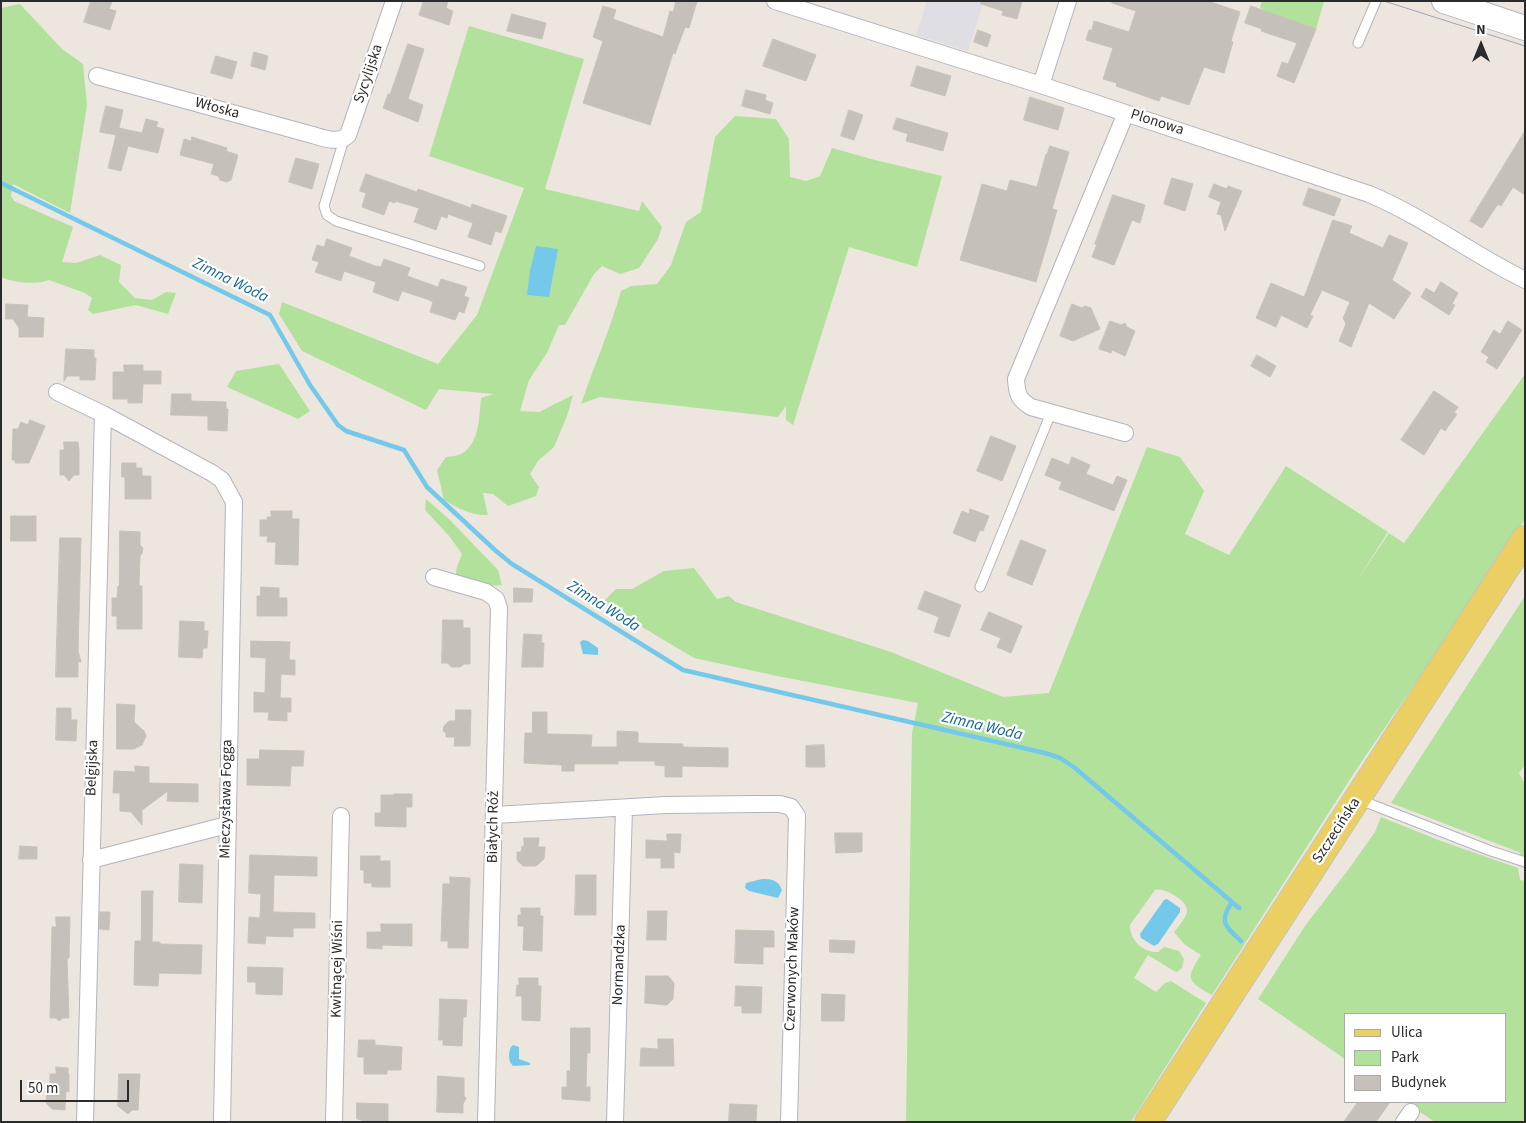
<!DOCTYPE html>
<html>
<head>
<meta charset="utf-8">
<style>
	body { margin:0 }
	#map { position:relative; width:1526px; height:1123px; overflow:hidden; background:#ece6de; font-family:"Source Sans 3",sans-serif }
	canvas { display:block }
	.frame { position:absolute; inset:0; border:2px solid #2b2b2b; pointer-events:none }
	.legend { position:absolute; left:1344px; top:1013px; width:162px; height:90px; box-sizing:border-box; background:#fff; border:1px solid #aaa; margin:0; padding:6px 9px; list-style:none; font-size:15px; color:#2b2b2b }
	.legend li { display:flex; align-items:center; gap:10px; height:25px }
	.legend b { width:25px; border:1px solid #aaa }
	.north { position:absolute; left:1456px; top:20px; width:50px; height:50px; -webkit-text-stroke:4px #fff; paint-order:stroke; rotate:0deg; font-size:14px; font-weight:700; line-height:20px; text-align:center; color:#2b2b2b }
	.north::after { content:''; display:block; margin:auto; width:18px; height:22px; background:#2b2b2b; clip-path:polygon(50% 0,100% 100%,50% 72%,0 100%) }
	.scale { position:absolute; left:20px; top:1080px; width:109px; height:22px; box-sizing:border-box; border:2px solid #2b2b2b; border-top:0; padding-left:6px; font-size:15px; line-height:18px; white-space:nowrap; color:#2b2b2b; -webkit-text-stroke:4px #fff; paint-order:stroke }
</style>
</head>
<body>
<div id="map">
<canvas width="1526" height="1123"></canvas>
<div class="frame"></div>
<ul class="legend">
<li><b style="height:6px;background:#eccf63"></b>Ulica</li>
<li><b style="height:14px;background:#b2e19c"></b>Park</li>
<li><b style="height:14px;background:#c5c0b9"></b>Budynek</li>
</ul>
<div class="north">N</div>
<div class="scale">50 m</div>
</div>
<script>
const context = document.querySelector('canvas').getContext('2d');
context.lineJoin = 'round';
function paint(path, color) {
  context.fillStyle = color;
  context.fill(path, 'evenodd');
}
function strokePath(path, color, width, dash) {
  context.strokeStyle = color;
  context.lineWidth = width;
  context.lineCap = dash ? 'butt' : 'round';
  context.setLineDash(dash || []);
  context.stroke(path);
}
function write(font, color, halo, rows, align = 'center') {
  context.font = font + ' "Source Sans 3",sans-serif';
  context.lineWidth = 4.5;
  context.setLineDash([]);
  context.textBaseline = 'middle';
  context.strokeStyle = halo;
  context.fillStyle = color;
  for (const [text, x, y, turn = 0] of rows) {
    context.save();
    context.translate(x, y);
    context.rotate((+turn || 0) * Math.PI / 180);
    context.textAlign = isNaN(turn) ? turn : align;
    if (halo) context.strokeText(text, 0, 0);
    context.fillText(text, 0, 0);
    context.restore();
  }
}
paint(new Path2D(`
	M927,1H984L968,51L916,35Z`), '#e0dee5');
paint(new Path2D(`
	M1262,1H1324L1316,29L1267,12L1260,8Z
	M20,4L62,49L83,64L87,105L70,213L13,184L11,196L14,201L73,227L62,262L76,263L100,255L121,265L119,282L135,298L152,300L166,292L176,293L168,314L136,305L93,314L88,310L92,298L85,293L49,280C35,285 15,283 1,277V8Z
	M469,26L584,59L545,189L639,211L642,201L662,227L658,239L639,268L620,274L602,266L594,274L565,325H559L547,353L529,380L520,411L539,412L573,395L567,416L554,447L538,461L530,474L539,487L536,496L508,506L493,494L483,493L488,515C472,516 457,508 444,500L437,470L446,457C451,456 457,456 461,454C480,444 479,416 481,398L494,394L439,389L426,410L302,351L279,314L282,302L438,364L477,315L524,188L429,156Z
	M735,116L776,119L789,139L790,177L806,181L820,176L832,148L875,160L942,176L917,267L849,247L793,425L786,420V406L778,417L600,397L581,404C594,366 610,330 621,291L631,286L657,284L671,265L686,222L701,212L715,137Z
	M279,364L310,411L298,419L227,387L236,371Z
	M1525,374V519L1477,593L1356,770L1212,995C1186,981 1186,978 1201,955L1184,944L1174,932C1178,927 1185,919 1187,912C1189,901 1164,887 1155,890L1130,925C1129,939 1143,953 1158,952L1164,947L1179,951L1184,959L1182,968L1177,972L1174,971L1148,955L1134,978L1156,992L1165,983L1171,981L1206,1003L1131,1122H906L912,733L918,703L782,677L694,658L602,603L616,589H632L664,571L694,568L717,599L729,596L736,602L891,652L1003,697L1049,693L1147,447L1180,457L1204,491L1185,534L1229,555L1286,466L1388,532L1356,582L1389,533L1404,543Z
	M426,499L449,519L498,570L502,585L491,586L455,578L457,567L462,554L450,537L425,510Z
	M1525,596V765L1519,773L1525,784V856L1519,855L1521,853L1391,803Z
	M1381,817L1441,841L1518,868L1520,880L1525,881V1122H1435L1405,1102H1505V1014H1345V1059L1258,999L1305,926L1351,866L1375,832Z`), '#b2e19c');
paint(new Path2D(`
	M536,246L558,249L549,297L527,295L530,271Z
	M583,640L588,641L598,648V655L583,654L580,642Z
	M762,879C771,879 779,880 782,890L778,898L749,891L745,888L746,883Z
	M1167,899L1180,908V912L1158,944L1154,946L1141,938L1140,934L1164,900Z
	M513,1045L519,1047V1059L530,1063V1065L513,1066C508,1061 508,1053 511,1047Z`), '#74c9eb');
strokePath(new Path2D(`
	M1,183L270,315L310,385L338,425L346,431L404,450L427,487L496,551L512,564L683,670L1045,753L1060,758L1075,768L1232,902C1218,922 1226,927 1241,941
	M1232,902L1239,908`), '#74c9eb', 4.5);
const building = new Path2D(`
	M91,1H112L109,9L116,11L110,30L84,22Z
	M424,1H448L446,8L453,11L449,25L419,15Z
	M676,1H697L689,28L685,27L675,54L673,53L650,125L583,103L603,41L593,37L603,6L616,10L613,19L663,37L670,11L673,12Z
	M981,1H1022L1017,19L1002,15L1003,11L981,4Z
	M1112,1H1208L1240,12L1231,41L1233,42L1224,73L1204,67L1189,105L1161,96L1159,101L1116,86L1117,83L1103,79L1113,48L1086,40L1089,30H1092L1094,21L1129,32L1136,11L1112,3Z
	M1251,6L1316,29L1294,83L1277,76L1282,62L1288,64L1297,43L1261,31L1262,29L1245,23Z
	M512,14L546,23L542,39L507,31Z
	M978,30L991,35L987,47L974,42Z
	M773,39L816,55L806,81L763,66Z
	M408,44L424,49L408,99L423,105L418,122L383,108L388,94H390Z
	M254,52L268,56L265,70L251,66Z
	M216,56L237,62L232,79L211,73Z
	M917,66L951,76L945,96L911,86Z
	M746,90L766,95L765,100L773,103L770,114L742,106Z
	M1030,97L1064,108L1058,130L1024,120Z
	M106,106L123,110L119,128L142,133L146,119L158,122L156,127L164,129L158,153L128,146L121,171L108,168L116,135L100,132Z
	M849,110L863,115L854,140L841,136Z
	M897,118L948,133L943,151L906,141L908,134L893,129Z
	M1525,131V195L1513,187L1501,206L1498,204L1482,228L1470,221Z
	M192,137L227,148L226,151L238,155L231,180L226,182L220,180L218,176L211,174L214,164L180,155L184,139L191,141Z
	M1050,146L1069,152L1052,209L1057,210L1036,282L960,260L982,184L1007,191L1010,180L1037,187L1046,154H1047Z
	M296,158L319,164L312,189L289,182Z
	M366,174L417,192L418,189L471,208L472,204L507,216L501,233L495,231L491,245L468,237L473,223L448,214L447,218L441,216L436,230L414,222L419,208L395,201V203L389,201L384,215L362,207L366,193L360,191Z
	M1172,178L1193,184L1185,211L1164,204Z
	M1214,184L1227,189L1228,186L1242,191L1225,231L1221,215L1217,214L1221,202L1209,197Z
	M1309,188L1341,199L1334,216L1303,205Z
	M1113,195L1145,205L1140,223L1132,220L1114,265L1092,257L1097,244H1095Z
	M1333,220L1352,226L1349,233L1383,248L1389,235L1408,243L1392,280L1411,293L1394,319L1369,303L1351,347L1339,341L1346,324L1343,318L1350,302L1322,290L1310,315L1313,316L1307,328L1281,315L1276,327L1256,318L1271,283L1304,297Z
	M327,239L352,248L349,256L375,266L381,267L384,259L410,268L407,276L438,287L441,279L467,287L464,296L469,298L464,313L459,311L455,320L430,312L433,302L427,299L402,291L398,301L373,292L376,282L370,280L344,271L341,281L315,272L319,262L312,260L317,245L324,247Z
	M1441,282L1458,293L1452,304L1455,305L1449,315L1421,297L1426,288L1434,293Z
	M6,304L28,305L27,317L44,318L43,337H19V328L13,319H6Z
	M1072,304L1082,308L1085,306L1091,308L1100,329L1073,341L1060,336Z
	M1110,321L1121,325L1125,323L1127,327L1135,331L1125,356L1112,350L1111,353L1099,349Z
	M1508,321L1522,330L1497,369L1486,362L1489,357L1481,352L1494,330L1500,334Z
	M66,349L94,350V358H96L95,380H80V376H67L64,381Z
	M1257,355L1276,366L1270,377L1251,366Z
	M124,365H143V371H161V384H143L142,403H128V399H113V372H124Z
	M1434,391L1458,407L1454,413L1457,414L1445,431L1441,428L1424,455L1401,440Z
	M172,394H191V401L226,402V409H228L227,431L208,430V416L171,415Z
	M30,420L45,426L29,463H15V460H12L13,429H18L21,422L28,425Z
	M991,436L1016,446L1002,481L977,471Z
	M64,442H78L79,450V475H74L69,481L64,475H60V450H64Z
	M1072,457L1090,465L1086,474L1113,485L1117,476L1127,480L1114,511L1059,489L1062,482L1045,475L1052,458L1069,465Z
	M122,463H136V468H142V476H151V499H125V477H122Z
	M970,509L989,516L983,531L980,530L975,542L953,533L962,511L969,514Z
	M271,511H292V519H299L298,565L275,564L276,542H267L268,536H260V520H267V517H271Z
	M11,516H36V541H11Z
	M120,531L140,532V545L143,548L142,553L140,556L139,586H142V629H117V616H112V598H117L118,586H119Z
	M60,538H81L78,651L81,662H78V677H56Z
	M1021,540L1046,550L1032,585L1007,575Z
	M261,587L279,588V598H287V616H257V596H260Z
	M514,588L533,589L532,602H514Z
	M925,591L961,605L949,637L934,632L939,617L918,609Z
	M989,612L1022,626L1011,653L997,647L1001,638L981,630Z
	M443,620H463V628H470V664H464L460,667H451L448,663H442Z
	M180,621L204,622V631H208L207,648H203L202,658L179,657Z
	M524,634L542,635L541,643H544L543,667H522Z
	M251,641L290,642L289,660H295V675L281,674L280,698H291V712H287V721L268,720L269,712H254V692L265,693L266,658L251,657Z
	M117,704L135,705L134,722L144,731L146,736L142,745L134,749H117Z
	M57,708H71V720H77L76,741L56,740Z
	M456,710H471L470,746H454L455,737H446V733L443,731L444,726L449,721H455Z
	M533,712H547V734L592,735L591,747H617V731L638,732V743L683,744V747L728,748V767L682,766V777H665V766L655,765V761H618V764H574V771H562V765L524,763L525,733H532Z
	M824,745L825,767H806V746Z
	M260,750L304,751L303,766H291L290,786L247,785V759H259Z
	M135,766L149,767V783L198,784V802L167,801L168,791L142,810V825L131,812L120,811V793H113L114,771L135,772Z
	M394,794H412V807H406V827L375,826V813H381V795H394Z
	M835,833H862V852L836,853Z
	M667,834H681L680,853L674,852V868H661V858H646V840L667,841Z
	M524,838H539L538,847H545L544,859L536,866H523L517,860V852H521L522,846L524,847Z
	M20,846L37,847V859H19Z
	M250,855L317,857V876L274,875L273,912L315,913V928H293V937L266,936L265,944L248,943L249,917L260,918L261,894L249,893Z
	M361,856H380V861H390V887H372V883H364V870H361Z
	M180,864L203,865L202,903L179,902Z
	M576,875H596V915H575Z
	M450,877L470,878L468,948H448V941H441L443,884H450Z
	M142,891H153L152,942H160V944L202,945L201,974L159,973L158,986L134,985L135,941H141Z
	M521,908H540V916H543L542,951L523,950L524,926H518V915H521Z
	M648,911H667L666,940H647Z
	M100,912H110L109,930L100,929Z
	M56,917H70L69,958H67L69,1018H63L59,1021L56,1018H50L52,927H56Z
	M381,924H412V946L382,945V949L367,948V932H381Z
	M736,930L774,931V947H763V964L735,963Z
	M830,940L855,941L854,953L830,952Z
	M248,967L283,968L282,995L256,994V982H248Z
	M646,976H668L674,983L673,999L667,1005L645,1003Z
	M519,978H538V986H541L540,1021L522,1020V996H516L517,985H519Z
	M736,986L762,987L761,1013H742V1006H735Z
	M822,994L845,995L844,1021H822Z
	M440,999L467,1000L466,1017H463L462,1046L443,1045V1040H439Z
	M571,1028H590V1053H587L586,1087H590V1101L562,1099V1087H567V1071H570Z
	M658,1039H673L674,1066H640L641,1048L658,1049Z
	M359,1040H375V1045L402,1047L401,1070H387V1074H364V1057H358Z
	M56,1067L68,1068V1074H69V1092L66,1091L65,1110L52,1109L46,1103L47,1087H50V1074H56Z
	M119,1074H140L138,1110H132L128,1114L118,1106Z
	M438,1076L464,1078V1096L466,1098L463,1104V1113L437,1112Z
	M1358,1102H1390L1376,1122H1344Z
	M357,1103L388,1104V1122H362V1120L357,1119Z
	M730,1104L757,1105L756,1121L729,1122Z`);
paint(building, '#c5c0b9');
strokePath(building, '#c8c2b7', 1);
const service = new Path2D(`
	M1358,43L1376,1
	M344,139L324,206L327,215L336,221L480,266
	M980,587L1051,413
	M1360,800L1491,851L1525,862`);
const minor = new Path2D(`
	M775,1L1041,85L1369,194C1424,217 1472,254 1525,280
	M97,76L309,134C321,137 338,145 348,135L394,1
	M1041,85L1068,1
	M57,392L103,414
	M1125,433L1031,407C1018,399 1017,394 1016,379L1126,113
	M434,577L486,592L496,599L499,608L486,1122
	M494,815L666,805L758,804H780L791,807L797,816L789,1122
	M91,860L227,825
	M85,1122L103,414L212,473L222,480L234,502L222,1122
	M334,1122L341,816
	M615,1122L624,808
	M1404,1122L1411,1112`);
const secondary = new Path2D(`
	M1444,1L1525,28`);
const primary = new Path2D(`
	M1148,1122L1525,539`);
strokePath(service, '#b1b4be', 11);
strokePath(minor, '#b1b4be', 18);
strokePath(secondary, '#b1b4be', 26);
strokePath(primary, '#c4c4c4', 28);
strokePath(service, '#fff', 9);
strokePath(minor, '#fff', 16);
strokePath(secondary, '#fff', 24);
strokePath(primary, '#eccf63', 26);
strokePath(new Path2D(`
	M1384,1L1525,46`), '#a0a3b5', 1);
write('15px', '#2b2b2b', '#fff', [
	["Sycylijska",369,74,-71],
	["Włoska",217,109,15],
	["Plonowa",1157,123,18],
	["Belgijska",93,768,-88],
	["Mieczysława Fogga",227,799,-89],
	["Białych Róż",494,827,-89],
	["Szczecińska",1337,831,-57],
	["Normandzka",620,965,-88],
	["Kwitnącej Wiśni",338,969,-89],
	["Czerwonych Maków",793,969,-88]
]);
write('italic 16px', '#126798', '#fff', [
	["Zimna Woda",230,281,26],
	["Zimna Woda",603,607,32],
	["Zimna Woda",982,727,13]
]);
</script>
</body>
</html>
